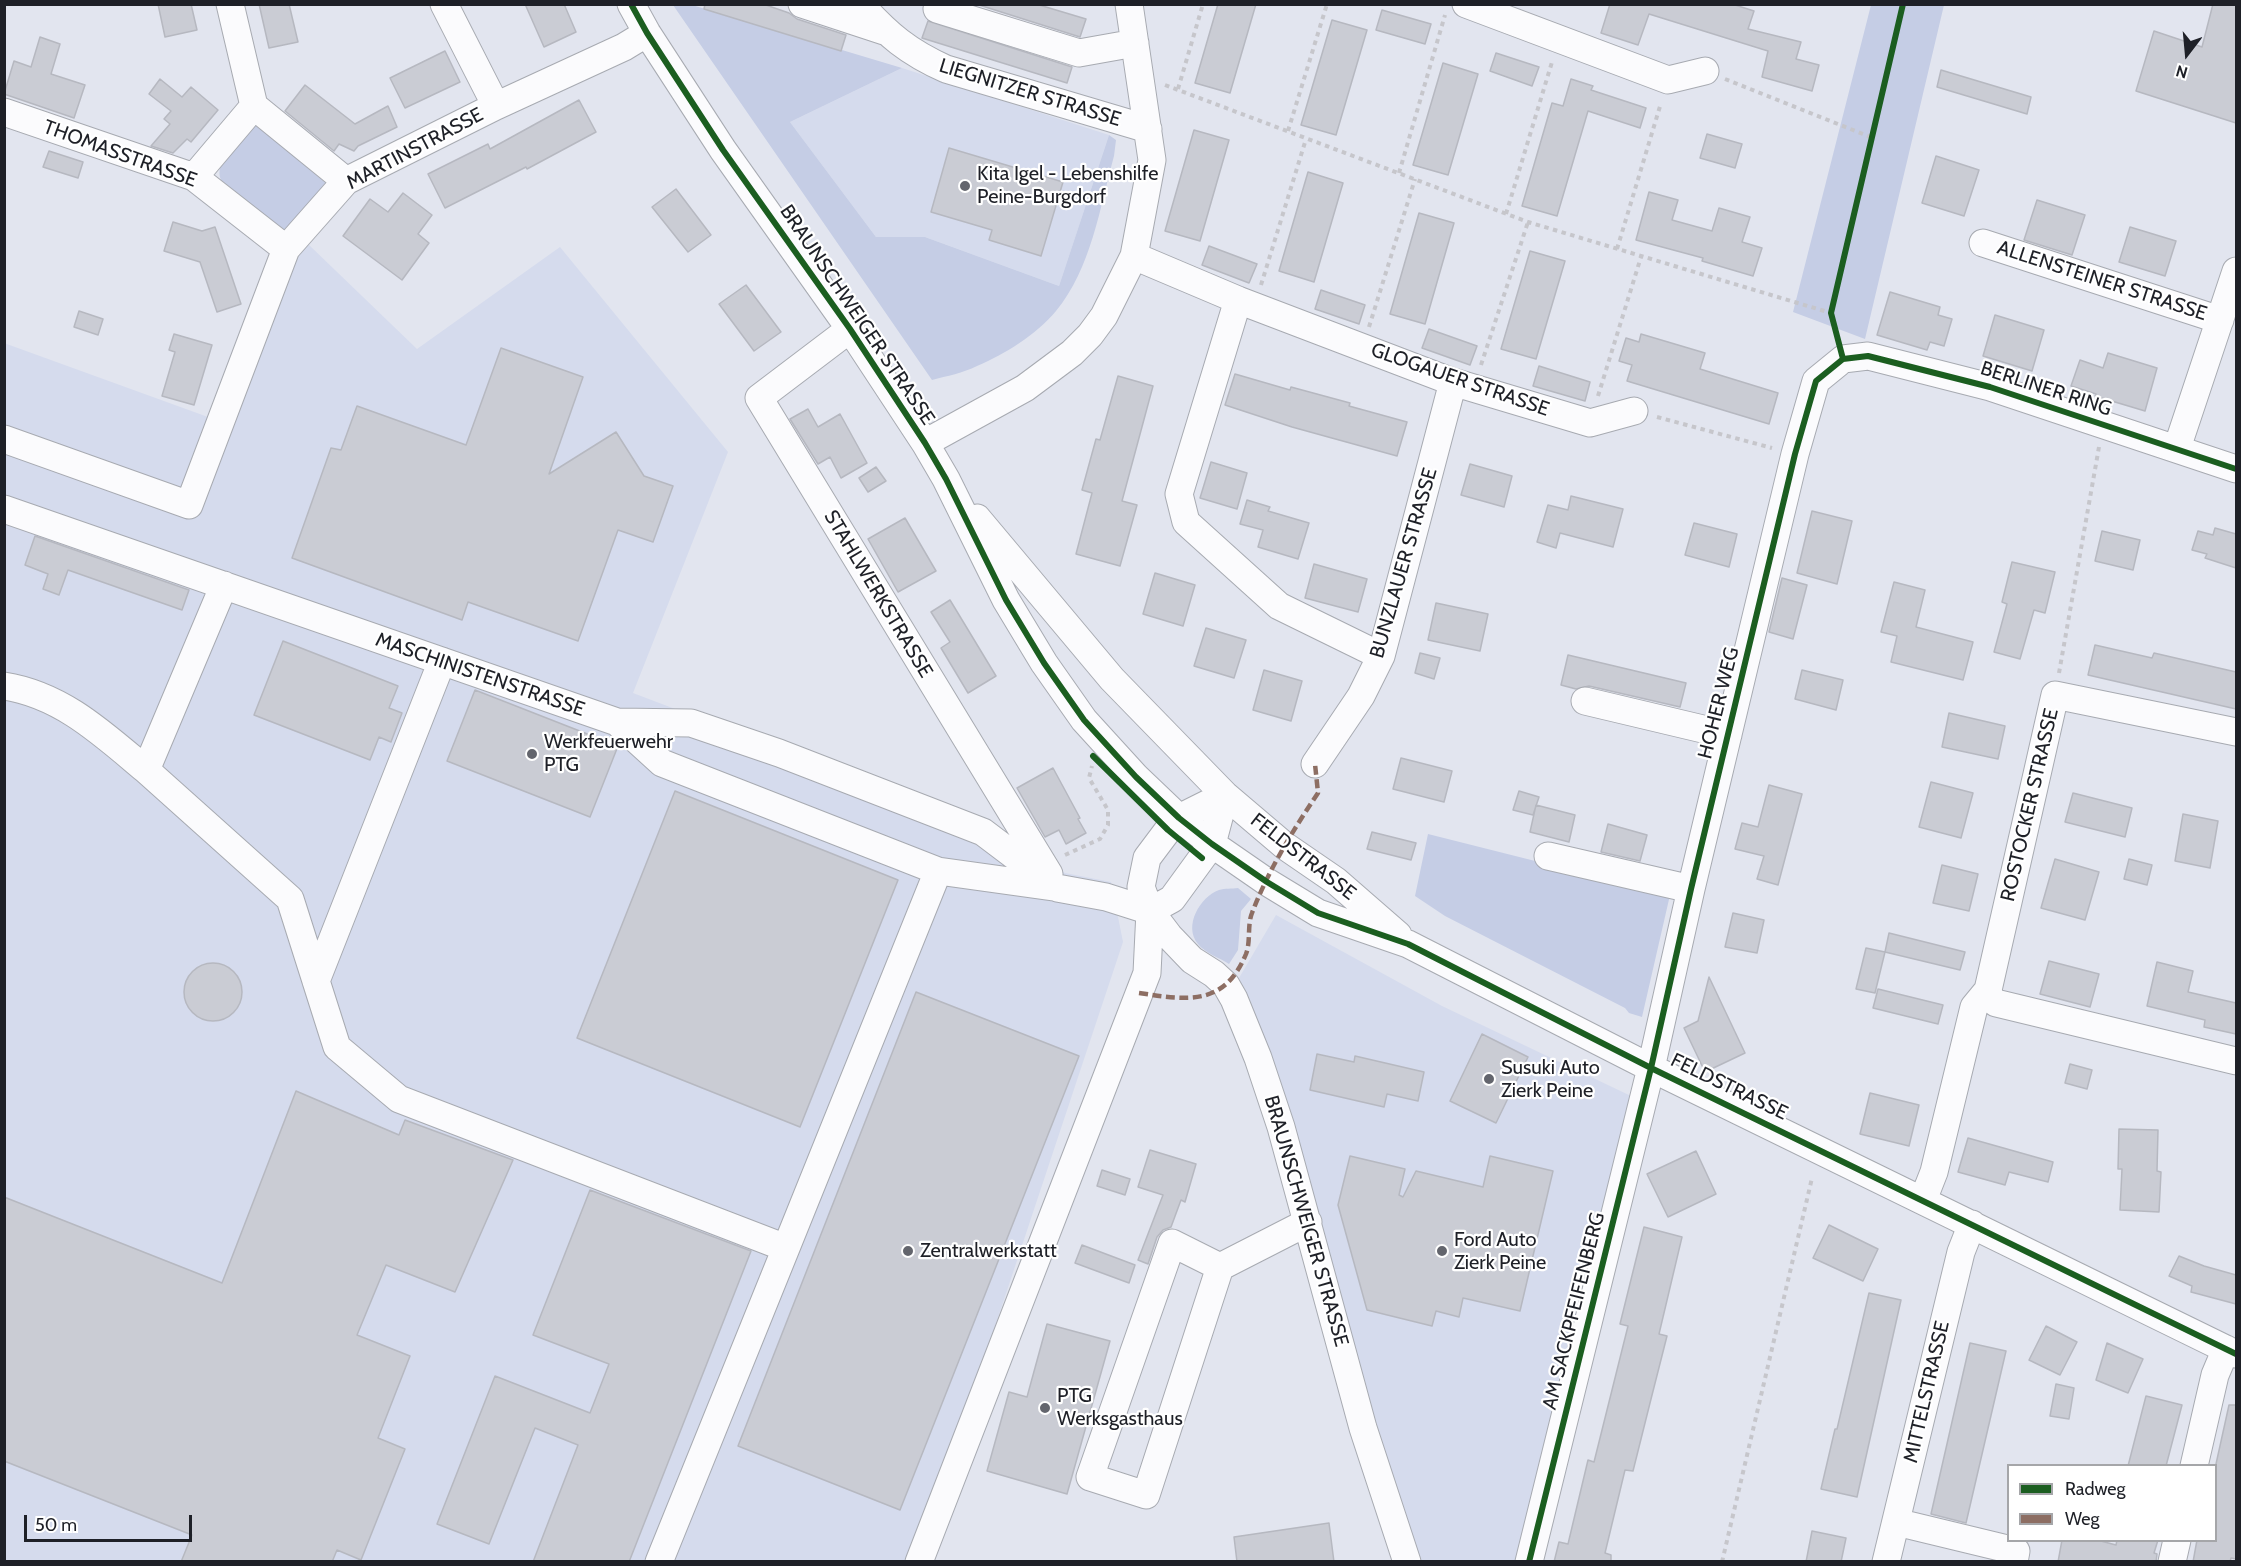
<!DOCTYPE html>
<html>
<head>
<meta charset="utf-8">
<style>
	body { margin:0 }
	#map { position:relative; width:2241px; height:1566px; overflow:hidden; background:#e2e5ef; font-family:Cabin,sans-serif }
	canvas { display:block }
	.frame { position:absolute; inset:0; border:6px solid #1e2027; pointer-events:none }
	.legend { position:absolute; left:2007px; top:1464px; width:210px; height:78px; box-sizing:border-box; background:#fff; border:2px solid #a5a6a9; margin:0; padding:8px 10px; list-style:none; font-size:18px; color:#1e2027 }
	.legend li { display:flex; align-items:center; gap:12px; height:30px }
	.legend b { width:30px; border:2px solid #a5a6a9 }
	.north { position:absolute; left:2157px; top:24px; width:60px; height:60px; -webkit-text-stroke:4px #fff; paint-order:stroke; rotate:196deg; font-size:16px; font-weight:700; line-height:24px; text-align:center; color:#1e2027 }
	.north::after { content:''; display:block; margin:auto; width:21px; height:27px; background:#1e2027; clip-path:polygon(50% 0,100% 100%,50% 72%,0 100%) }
	.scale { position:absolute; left:24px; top:1515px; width:168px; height:27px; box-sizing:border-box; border:3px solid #1e2027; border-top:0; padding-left:8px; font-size:18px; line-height:21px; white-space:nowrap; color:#1e2027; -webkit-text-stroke:4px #fff; paint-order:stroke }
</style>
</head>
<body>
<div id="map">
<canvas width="2241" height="1566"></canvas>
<div class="frame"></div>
<ul class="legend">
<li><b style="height:8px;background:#1b5e20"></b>Radweg</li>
<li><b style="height:8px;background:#8d6e63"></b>Weg</li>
</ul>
<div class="north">N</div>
<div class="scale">50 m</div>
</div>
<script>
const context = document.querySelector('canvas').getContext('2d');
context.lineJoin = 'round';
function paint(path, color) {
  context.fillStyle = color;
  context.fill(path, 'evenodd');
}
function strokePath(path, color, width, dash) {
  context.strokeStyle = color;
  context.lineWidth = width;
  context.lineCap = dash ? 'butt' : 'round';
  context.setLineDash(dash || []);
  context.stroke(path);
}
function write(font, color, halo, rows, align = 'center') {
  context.font = font + ' Cabin,sans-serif';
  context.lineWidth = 4.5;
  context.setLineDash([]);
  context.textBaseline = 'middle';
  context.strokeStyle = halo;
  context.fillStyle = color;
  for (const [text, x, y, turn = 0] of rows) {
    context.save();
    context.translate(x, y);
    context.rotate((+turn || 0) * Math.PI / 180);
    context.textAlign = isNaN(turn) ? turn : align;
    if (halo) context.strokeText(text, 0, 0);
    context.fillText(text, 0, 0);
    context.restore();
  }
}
paint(new Path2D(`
	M902,68L1109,135L1059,286L925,237H876L790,122Z
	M308,244L417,349L560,247L728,452L633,693L1014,838L1065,873L1111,882L1123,942L917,1561H5L4,343L230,425L296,257Z
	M1276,915L1442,1006L1631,1096L1515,1561H1417L1411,1551L1269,1059L1239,978Z`), '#d5dbed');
paint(new Path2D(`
	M673,5H692L902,68L790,122L876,237H925L1059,286L1109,135L1116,140L1114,156C1100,207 1091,269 1056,311C1036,335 1005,354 977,366C963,373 947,376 932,380Z
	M1871,5H1944L1865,339L1793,312Z
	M251,126H256L264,131L328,185L286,230L281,229L221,180C213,161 240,139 251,126Z
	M1428,834L1670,895L1642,1017L1629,1013L1625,1008L1445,916L1415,896Z
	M1238,888L1251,899L1241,911L1238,950L1229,964C1220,958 1205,953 1198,944C1183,926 1200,897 1219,890C1225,888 1232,889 1238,888Z`), '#c5cde5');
const building = new Path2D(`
	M158,4H191L197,30L165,37Z
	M259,4H289L298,42L269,48Z
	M525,4H564L576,32L544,47Z
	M705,4H763L789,13L797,19L846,35L841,51L704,9Z
	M976,4H1036L1086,19L1080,37Z
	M1218,4H1256L1230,93L1195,83Z
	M1610,4H1732L1754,11L1748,29L1801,42L1796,59L1819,65L1812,91L1762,77L1768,51L1649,14L1638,45L1601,33Z
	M2213,4H2236V123L2136,91L2154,31L2202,47Z
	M1382,10L1431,24L1425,44L1376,30Z
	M1332,20L1367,30L1336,135L1301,125Z
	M928,21L1072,67L1067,83L922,38Z
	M40,37L60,44L51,74L85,85L74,118L4,94L14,61L31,67Z
	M445,51L460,82L405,108L390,78Z
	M1496,53L1539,67L1532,86L1490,71Z
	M1443,63L1478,74L1448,175L1413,165Z
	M1941,70L2031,97L2027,114L1937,87Z
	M160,79L182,97L191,87L218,110L191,142L187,139L173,153L151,146L170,124L164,119L171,111L149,94Z
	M1571,79L1593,86L1591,90L1646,108L1640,128L1588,111L1557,216L1522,206L1552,103L1563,106Z
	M305,85L355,124L388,106L397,127L358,146L354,151L339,144L334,151L285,111Z
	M579,100L596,132L527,169L526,167L445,208L428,174L488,144L490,149Z
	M1194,130L1229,140L1200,241L1165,231Z
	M1707,134L1742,144L1735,168L1700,158Z
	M949,148L1063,182L1041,256L989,240L992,230L931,212Z
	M49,151L83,162L78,178L43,167Z
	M1936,156L1979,170L1964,216L1922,203Z
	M1308,172L1343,183L1314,282L1279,271Z
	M676,189L711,235L688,252L652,207Z
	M1649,192L1678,200L1672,220L1712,231L1719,208L1750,217L1742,242L1762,248L1753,276L1702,261L1703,258L1636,240Z
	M403,193L432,215L418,234L429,243L402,280L343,236L370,199L388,212Z
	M2037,200L2085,215L2072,255L2024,240Z
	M1419,213L1454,223L1425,324L1390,314Z
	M173,222L202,231L215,227L241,304L217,312L200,262L164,251Z
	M2130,227L2176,241L2165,276L2119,262Z
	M1209,246L1257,264L1249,283L1202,265Z
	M1530,251L1565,261L1536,359L1501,349Z
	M746,285L781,332L754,351L719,304Z
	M1321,290L1365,305L1359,324L1315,309Z
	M1890,292L1940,307L1938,315L1952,319L1944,346L1930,342L1927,350L1877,335Z
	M79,311L103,319L98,335L74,327Z
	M1995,315L2044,330L2032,371L1983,356Z
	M1429,329L1477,346L1470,365L1422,348Z
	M174,334L212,345L194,405L162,396L175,352L169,350Z
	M1641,334L1705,353L1700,369L1778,393L1769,424L1627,381L1632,365L1619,361L1626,338L1639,342Z
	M501,348L583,377L549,474L616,432L644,476L673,486L653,542L618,530L578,641L468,602L462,620L292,558L331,448L341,450L357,406L466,445Z
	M2108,353L2157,368L2145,411L2095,396L2096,394L2071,386L2080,360L2103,368Z
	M1539,366L1590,382L1585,401L1533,386Z
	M1235,374L1290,390L1291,387L1350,403L1349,406L1407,422L1397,456L1292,427L1225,405Z
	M1118,376L1153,386L1122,501L1137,505L1120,566L1076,554L1092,493L1082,490L1096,439L1100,440Z
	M808,409L818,427L840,414L867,463L841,478L830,457L818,464L790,419Z
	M1211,462L1247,473L1237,509L1200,498Z
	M1470,464L1512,476L1504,507L1461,495Z
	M876,467L886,481L868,492L859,478Z
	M1571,496L1623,509L1613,547L1560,533L1556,548L1537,542L1548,505L1568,510Z
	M1247,500L1270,507L1268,511L1309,523L1298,559L1258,547L1263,530L1240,524Z
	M1812,511L1852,521L1837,584L1797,573Z
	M905,518L936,571L898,592L868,539Z
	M1694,523L1737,534L1729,567L1685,555Z
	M2215,528L2236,534V568L2205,558L2207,554L2192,550L2198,531L2213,535Z
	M2102,531L2140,540L2133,570L2095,561Z
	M35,536L189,590L182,610L68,570L59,595L43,589L48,574L25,565Z
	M2012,562L2055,572L2045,613L2034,610L2020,659L1994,652L2007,604L2002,602Z
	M1314,564L1367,579L1358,612L1305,598Z
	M1155,573L1195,585L1183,626L1143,614Z
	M1782,578L1807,585L1793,639L1769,632Z
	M1894,582L1925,590L1916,627L1973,642L1963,680L1891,662L1897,636L1881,632Z
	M950,600L996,676L968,693L941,648L950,642L931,612Z
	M1436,603L1488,614L1480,651L1428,640Z
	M1206,628L1246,640L1234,678L1194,666Z
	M283,641L398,686L389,708L402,713L391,742L379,737L370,760L254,715Z
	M2095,645L2152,658L2154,653L2236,672V709L2088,675Z
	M1420,653L1440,658L1434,679L1415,673Z
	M1568,655L1686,683L1680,707L1589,686L1576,689L1561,685Z
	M1264,670L1302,681L1291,721L1253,710Z
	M1802,670L1843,680L1836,710L1795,699Z
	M475,690L618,746L590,817L447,761Z
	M1949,713L2005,726L1998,759L1942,747Z
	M1401,758L1452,771L1444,802L1393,789Z
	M1053,768L1080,818L1078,819L1086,833L1066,844L1059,830L1045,837L1017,788Z
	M1931,782L1973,793L1961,838L1919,827Z
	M1769,785L1802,794L1778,885L1757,879L1764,856L1735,849L1742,823L1758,827Z
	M675,791L898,880L800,1127L577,1038Z
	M1519,791L1539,797L1533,815L1513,810Z
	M2073,793L2132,808L2125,837L2065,822Z
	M1536,805L1575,815L1569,842L1530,832Z
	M2183,814L2218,821L2210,868L2175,861Z
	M1608,824L1647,835L1640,861L1601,852Z
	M1372,832L1416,843L1411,860L1367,849Z
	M2055,859L2099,872L2085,920L2041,908Z
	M2129,859L2152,865L2147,885L2124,879Z
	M1942,865L1978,874L1969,911L1933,903Z
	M1733,913L1764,920L1757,953L1725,947Z
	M1889,933L1965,952L1960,970L1885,952Z
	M1866,948L1885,952L1875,993L1856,989Z
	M2049,961L2099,974L2090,1007L2040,994Z
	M2157,962L2193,971L2188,992L2236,1003V1034L2204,1027L2205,1020L2147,1006Z
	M184 992a29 29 0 1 1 58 0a29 29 0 1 1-58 0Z
	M1709,977L1745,1053L1705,1072L1684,1028L1698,1021Z
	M1878,989L1943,1005L1938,1024L1873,1008Z
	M916,992L1079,1056L900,1510L738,1446Z
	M1482,1034L1528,1057L1496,1123L1450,1101Z
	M1317,1054L1354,1062L1355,1056L1424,1072L1418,1101L1387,1094L1384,1107L1310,1090Z
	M2070,1064L2092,1070L2087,1089L2065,1083Z
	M296,1091L399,1135L405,1120L513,1160L455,1292L386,1265L357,1335L410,1356L378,1438L405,1449L361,1560L337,1550L332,1562H181L192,1535L4,1461V1197L222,1283Z
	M1870,1093L1919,1105L1909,1146L1860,1134Z
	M2119,1129L2158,1130L2157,1171L2161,1172L2159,1212L2120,1210L2122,1169H2118Z
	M1968,1138L2053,1162L2048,1182L2009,1172L2005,1185L1958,1172Z
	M1150,1150L1196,1164L1185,1202L1181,1200L1171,1227L1163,1230L1157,1237L1148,1264L1138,1260L1163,1195L1138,1187Z
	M1696,1151L1716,1194L1668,1217L1647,1174Z
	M1350,1156L1405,1169L1399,1195L1403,1197L1416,1171L1483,1187L1490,1156L1553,1171L1520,1311L1463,1298L1459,1317L1436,1311L1432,1326L1367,1310L1338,1205Z
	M1102,1170L1130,1179L1125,1195L1097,1186Z
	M590,1190L751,1251L629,1562H533L578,1445L535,1428L489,1544L437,1524L495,1376L590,1413L609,1364L533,1335Z
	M1829,1225L1878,1249L1863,1281L1813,1258Z
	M1644,1227L1682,1237L1659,1334L1667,1336L1650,1403L1633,1471L1625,1470L1605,1553L1611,1555V1562H1554L1559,1542L1568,1544L1588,1460L1594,1462L1628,1326L1620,1324Z
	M1082,1245L1135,1265L1129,1283L1075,1263Z
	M2179,1256L2204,1266L2236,1275V1304L2191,1292L2192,1286L2169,1276Z
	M1869,1293L1901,1300L1857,1497L1821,1489L1835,1429H1837Z
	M1047,1324L1110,1341L1067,1494L987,1471L1009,1392L1027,1397Z
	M2046,1326L2077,1342L2060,1375L2029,1360Z
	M1970,1343L2006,1351L1966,1523L1931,1514Z
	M2107,1343L2143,1359L2128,1393L2096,1380Z
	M2056,1384L2074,1388L2069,1419L2050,1416Z
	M2146,1396L2182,1405L2166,1466H2128Z
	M2229,1405H2236V1559L2231,1558L2230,1562H2193L2197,1540H2216V1464Z
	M1329,1523L1334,1562H1237L1234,1537Z
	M1812,1531L1846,1538L1841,1562H1806Z
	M2062,1540H2097L2116,1545L2117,1540H2158L2154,1553L2157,1554L2156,1562H2058Z`);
paint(building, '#caccd4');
strokePath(building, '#b6b8c0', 1.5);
const minor = new Path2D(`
	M230,4L254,106L346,181
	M444,4L496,106
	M631,4L647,33L723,150L850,329L925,443L946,479L1006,600L1044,663L1084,720L1136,777L1179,818L1212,844L1267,882L1318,913L1408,944L1651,1068L2236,1354
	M802,4L884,31
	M860,4C888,35 908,52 946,69L1148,129
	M1466,4L1668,80L1705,71
	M937,9L1079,53L1135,43
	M4,112L194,177L286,249
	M194,177L254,106
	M1983,243L2220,320
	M1134,256L1238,300L1453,382L1590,423L1634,411
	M1238,300L1179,494L1186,522L1279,606L1381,656
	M850,329L759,398L1049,874
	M4,439L189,505L286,249L346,181L496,106L624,47L647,33
	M925,443L1025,388L1072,353L1090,335L1104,316L1134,256L1152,160L1129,4
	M2177,448L2236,271
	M4,509L617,722L691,723L779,753L983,832L1057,888L1106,897L1150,911
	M977,518L1112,679L1225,795L1285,846L1336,881L1398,935
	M224,585L146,770L290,899L337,1047L399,1099L786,1248L659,1562
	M4,686C62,695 103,734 146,770
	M1585,701L1728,735
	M617,722L662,763L938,871L1053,887
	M2236,732L2055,695L1988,990L1990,998L1996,1003L2236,1061
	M1315,764L1361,696L1381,656L1453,382
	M1225,795L1179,818L1168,830L1147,858L1141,887L1150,911L1169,936L1192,960L1214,974L1226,985L1234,999L1258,1058L1281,1127L1363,1428L1407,1562
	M1548,856L1691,889
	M1150,911L1172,899L1212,844L1225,795
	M316,981L442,661
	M1923,1200L1934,1172L1974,1007L1988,990
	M786,1248L938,871
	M1220,1267L1172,1243L1090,1477L1146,1495L1220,1267L1308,1222
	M2194,1466L2215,1375L2226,1349
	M1896,1522L2016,1551L2014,1562
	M919,1562L1147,973L1150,911
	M1529,1562L1651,1068L1691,889L1795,454L1816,381L1843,359L1868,356L1990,387L2236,469
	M1886,1562L1961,1252L1972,1224
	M2172,1562L2177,1540`);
strokePath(minor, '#a7aab1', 29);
strokePath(new Path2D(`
	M1725,79L1873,138
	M1165,85L1528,222L1831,313
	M1178,89L1203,4
	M1288,131L1327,4
	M1399,173L1445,15
	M1506,214L1552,62
	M1617,249L1661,103
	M1261,285L1306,139
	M1369,327L1415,179
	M1481,365L1528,222
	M1598,396L1641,257
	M1657,417L1772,448
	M2059,673L2099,447
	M1065,855L1100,839L1108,825V810L1089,778L1092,766
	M1722,1562L1812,1178`), '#c6c6cb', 4, [4.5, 4.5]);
strokePath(minor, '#fbfbfd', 27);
strokePath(new Path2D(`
	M1139,993C1187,1000 1224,1007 1246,954C1251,941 1247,925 1252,913C1268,871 1293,830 1318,793L1315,764`), '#8d6e63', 4.5, [9, 4.5]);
strokePath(new Path2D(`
	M631,4L647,33L723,150L850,329L925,443L946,479L1006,600L1044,663L1084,720L1136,777L1179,818L1212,844L1267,882L1318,913L1408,944L1651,1068L2236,1354
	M1843,359L1868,356L1990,387L2236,469
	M1843,359L1831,313L1903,4
	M1093,756L1168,830L1202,858
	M1529,1562L1651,1068L1691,889L1795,454L1816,381L1843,359`), '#1b5e20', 6);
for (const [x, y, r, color] of [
	[965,186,6,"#63656d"],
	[532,754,6,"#63656d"],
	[1489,1079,6,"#63656d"],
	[908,1251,6,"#63656d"],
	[1442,1251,6,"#63656d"],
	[1045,1408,6,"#63656d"]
]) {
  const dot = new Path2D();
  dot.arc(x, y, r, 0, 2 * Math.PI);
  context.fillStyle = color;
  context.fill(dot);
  strokePath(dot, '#fff', 2);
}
write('20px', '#1e2027', '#fff', [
	["LIEGNITZER STRASSE",1030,93,17],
	["MARTINSTRASSE",415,149,-28],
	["THOMASSTRASSE",120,154,20],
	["ALLENSTEINER STRASSE",2102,281,18],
	["BRAUNSCHWEIGER STRASSE",857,315,56],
	["GLOGAUER STRASSE",1460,380,19],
	["BERLINER RING",2046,389,18],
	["BUNZLAUER STRASSE",1404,563,-74],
	["STAHLWERKSTRASSE",878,594,59],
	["MASCHINISTENSTRASSE",480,675,19],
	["HOHER WEG",1719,703,-76],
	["ROSTOCKER STRASSE",2030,805,-77],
	["FELDSTRASSE",1303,857,38],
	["FELDSTRASSE",1729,1087,26],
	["BRAUNSCHWEIGER STRASSE",1306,1221,74],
	["AM SACKPFEIFENBERG",1574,1311,-76],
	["MITTELSTRASSE",1927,1392,-77]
]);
write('20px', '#1e2027', '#fff', [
	["Kita Igel - Lebenshilfe",977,174],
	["Peine-Burgdorf",977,197],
	["Werkfeuerwehr",544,742],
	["PTG",544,765],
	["Susuki Auto",1501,1068],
	["Zierk Peine",1501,1091],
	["Ford Auto",1454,1240],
	["Zierk Peine",1454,1263],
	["Zentralwerkstatt",920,1251],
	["PTG",1057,1396],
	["Werksgasthaus",1057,1419]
], 'left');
</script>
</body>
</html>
